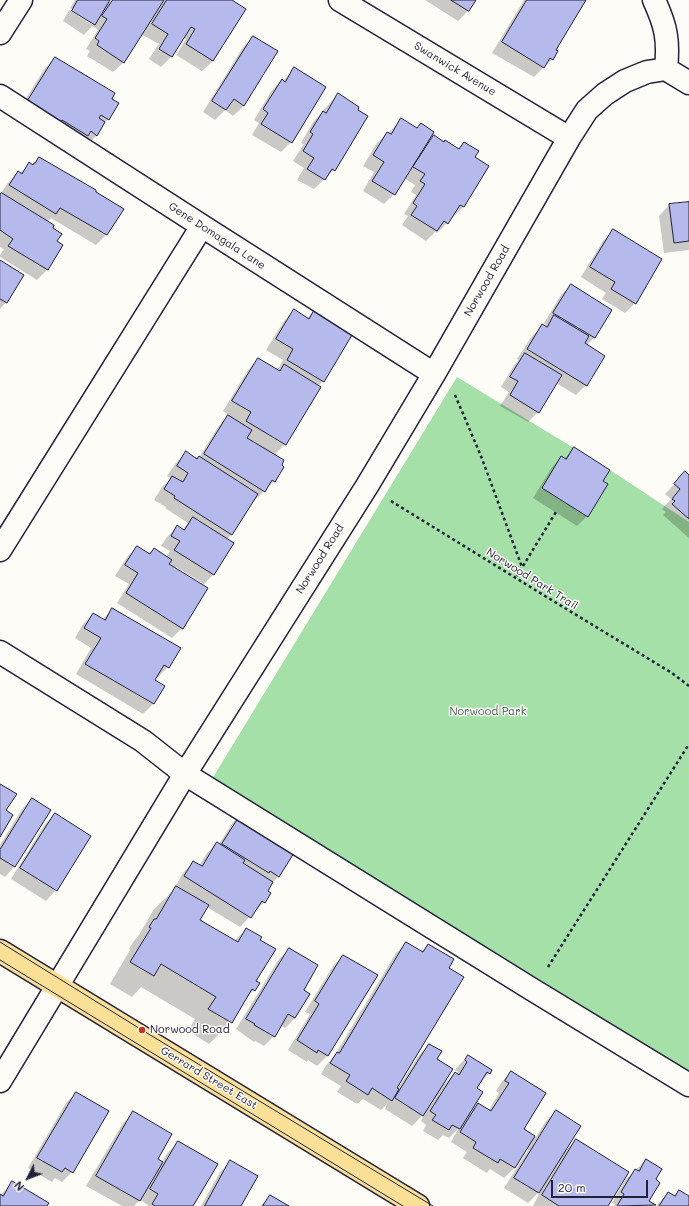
<!DOCTYPE html>
<html>
<head>
<meta charset="utf-8">
<style>
	body { margin:0 }
	#map { position:relative; width:689px; height:1206px; overflow:hidden; background:#fdfcf7; font-family:Mali,sans-serif }
	canvas { display:block }
	.north { position:absolute; left:8px; top:1158px; width:40px; height:40px; -webkit-text-stroke:3px #fdfcf7; paint-order:stroke; rotate:228deg; font-size:11px; font-weight:700; line-height:16px; text-align:center; color:#22223b }
	.north::after { content:''; display:block; margin:auto; width:14px; height:18px; background:#22223b; clip-path:polygon(50% 0,100% 100%,50% 72%,0 100%) }
	.scale { position:absolute; left:551px; top:1180px; width:97px; height:18px; box-sizing:border-box; border:2px solid #22223b; border-top:0; padding-left:5px; font-size:12px; line-height:14px; white-space:nowrap; color:#22223b; -webkit-text-stroke:3px #fdfcf7; paint-order:stroke }
</style>
</head>
<body>
<div id="map">
<canvas width="689" height="1206"></canvas>
<div class="north">N</div>
<div class="scale">20 m</div>
</div>
<script>
const ctx = document.querySelector('canvas').getContext('2d');
ctx.lineJoin = 'round';
function fillPath(path, color) {
  ctx.fillStyle = color;
  ctx.fill(path, 'evenodd');
}
function trace(path, color, width, dash) {
  ctx.strokeStyle = color;
  ctx.lineWidth = width;
  ctx.lineCap = dash ? 'butt' : 'round';
  ctx.setLineDash(dash || []);
  ctx.stroke(path);
}
function label(font, color, halo, rows, align = 'center') {
  ctx.font = font + ' Mali,sans-serif';
  ctx.lineWidth = 3;
  ctx.setLineDash([]);
  ctx.textBaseline = 'middle';
  ctx.strokeStyle = halo;
  ctx.fillStyle = color;
  for (const [text, x, y, turn = 0] of rows) {
    ctx.save();
    ctx.translate(x, y);
    ctx.rotate((+turn || 0) * Math.PI / 180);
    ctx.textAlign = isNaN(turn) ? turn : align;
    if (halo) ctx.strokeText(text, 0, 0);
    ctx.fillText(text, 0, 0);
    ctx.restore();
  }
}
fillPath(new Path2D(`
	M457,377L610,470L689,522V1071L212,779Z`), '#a4e0a7');
fillPath(new Path2D(`
	M75,0H109L108,4L112,0H230L245,9L213,61L202,71L176,55L186,39L183,38L171,57L161,67L149,59L159,44L141,34L124,62L113,72L87,56L90,51L86,49L98,30L92,26L84,35L63,21L69,10L93,25V23L70,8Z
	M425,0H475L469,10L458,21Z
	M524,0H584L554,50L552,59L534,77L492,53Z
	M253,37L244,106L233,116L225,110L215,120L203,112L243,47Z
	M55,58L110,99L108,119L103,125L97,135L87,145L17,113L45,68Z
	M295,68L291,142L281,152L252,135L259,123L254,120L272,90L282,80L283,81Z
	M338,94L334,170L314,189L297,180L304,168L293,161L304,144L301,143L313,122Z
	M401,119L425,146L434,137L443,142L445,141L458,149L464,143L473,157L488,167L463,207L453,217L452,216L447,223L437,233L435,232L426,241L402,225L408,216L404,214L416,195L411,192L415,185L404,178L394,194L384,204L363,191L374,172L363,166L377,143L387,133L388,134Z
	M39,158L122,209L106,235L96,245L51,218L47,222L51,228L56,242L62,245L47,270L37,280L0,257V255L4,249L0,247V195L8,183L18,173L19,174L29,164L32,165Z
	M689,200V250L664,253L659,216L669,205L686,203Z
	M613,231L635,303L625,313L602,299L606,293L581,277L603,241Z
	M0,262L6,302L0,309Z
	M571,285L610,310L594,338L587,345L586,385L576,395L556,383L538,412L528,422L500,406L509,392L501,387L515,364L519,360L517,359L532,336L542,326L544,327L546,325L544,323L561,295Z
	M294,311L307,318L314,311L350,335L323,381L318,386L285,444L274,455V481L254,501L253,500L232,534L227,539L214,574L204,584L176,567L175,569L182,628L172,638L117,603L129,584L115,576L127,557L137,547L149,554L154,549L166,557L170,551L161,546L167,537L177,527L182,530L188,523L165,508L166,507L154,500L162,487L171,478L167,476L176,463L186,453L197,459L199,458L218,427L229,415L223,411L248,370L258,359L277,371L283,360L266,350L284,321Z
	M574,448L602,481L587,516L577,526L533,498L552,467L562,457L564,459Z
	M685,473L689,476V538L663,515L666,512L662,509L671,499L665,494Z
	M112,609L168,667L158,677L156,676L153,680L164,686L153,704L143,714L76,674L91,648L75,638L83,624L93,614L102,620Z
	M32,799L15,866L5,877L0,874V845L22,809Z
	M243,812L278,877L270,885L264,902L240,927L207,907L199,920L234,941L247,929L259,940L255,981L258,983L254,990L244,1000L231,1022L209,1044L188,1031L195,1019L141,987L132,997L110,984L130,950L129,949L133,942L139,935L154,909L176,888L175,887L183,873L193,863L199,866L207,853L217,843L219,844L233,822Z
	M55,814L90,836L56,890L46,901L11,879L45,824Z
	M407,943L421,952L428,946L397,1087L398,1088L419,1055L429,1045L436,1059L443,1085L455,1073L456,1074L458,1072L455,1070L458,1066L468,1056L489,1073L476,1088L469,1113L478,1104L489,1110L499,1093L496,1091L501,1083L511,1072L523,1129L536,1137L546,1121L556,1111L565,1151L576,1140L607,1206H533L541,1190L528,1203L504,1188L528,1150L526,1148L514,1168L504,1178L490,1169L487,1173L463,1158L467,1152L451,1142L458,1129L449,1138L443,1135L438,1140L423,1131L426,1125L421,1121L424,1114L412,1126L385,1109L387,1104L381,1110L363,1099L357,1104L337,1092L341,1086L321,1074L327,1064L333,1058L396,953Z
	M290,949L302,990L309,994L295,1018L285,1028L280,1025L274,1036L264,1046L255,1041L254,1042L236,1029L279,959Z
	M343,956L376,976L327,1056L317,1066L308,1060L307,1062L288,1050L310,1014L305,1012L333,966Z
	M76,1093L72,1172L62,1182L55,1178L52,1182L28,1168L66,1103Z
	M133,1113L157,1159L162,1162L168,1152L179,1142L192,1206H147L148,1205L140,1200L134,1206H122L86,1186L123,1123Z
	M646,1160L654,1180L648,1201L655,1206H614L615,1204L612,1203L625,1180Z
	M230,1162L240,1206H201L220,1172Z
	M12,1182L46,1206H0V1196Z
	M679,1191L689,1197V1206H656L668,1193L674,1196Z
	M270,1196L287,1206H260Z`), '#0003');
const building = new Path2D(`
	M78,0H110L95,25L72,11Z
	M113,0H164L124,63L97,45L99,41L95,38L107,19L102,16Z
	M167,0H232L246,9L213,61L186,44L195,29L191,27L172,57L159,49L168,34L152,24Z
	M451,0H476L469,11Z
	M527,0H586L556,50L558,51L553,60L550,58L544,68L502,42Z
	M253,36L278,51L244,106L234,99L226,110L212,101Z
	M55,57L115,93L112,99L119,103L109,120L101,115L99,118L105,122L97,136L91,131L88,136L62,120L60,123L27,102Z
	M294,67L326,87L292,143L261,124L268,113L263,109L282,79L285,82Z
	M338,93L359,107L358,110L368,116L335,171L332,169L325,180L307,169L314,158L303,151L313,134L310,132L323,111L326,113Z
	M401,118L417,128L421,123L434,132L395,195L372,181L384,162L373,155L387,132L391,134Z
	M434,135L444,142L445,140L459,149L464,142L479,151L475,157L489,166L464,207L460,205L448,224L444,221L437,231L411,215L417,206L413,203L425,184L420,181L425,174L413,167Z
	M39,157L96,190V192L124,209L107,235L60,208L56,214L9,185L18,171L22,174L29,162L33,165L34,163H35Z
	M2,193L54,225L53,228L62,234L57,241L63,245L48,270L8,246L13,239L0,230V194Z
	M689,202V241L674,243L669,204Z
	M613,229L662,259L636,304L611,289L615,282L590,267Z
	M0,260L24,275L7,303L0,299Z
	M571,284L612,310L595,338L553,313Z
	M294,309L309,319L314,310L352,335L324,382L287,360L293,349L276,339Z
	M554,315L589,336L585,343L605,356L587,386L527,349L542,324L547,327Z
	M525,353L562,375L539,413L510,395L518,381L510,377Z
	M258,358L280,371L284,364L321,387L286,445L246,421L251,412L232,401Z
	M228,415L252,430L247,438L284,460L282,465L284,467L275,482L272,480L265,492L204,454Z
	M574,447L610,470L603,481L608,484L588,517L542,488L561,456L566,459Z
	M186,451L197,459L199,456L258,494L232,535L174,498L175,496L164,489L172,476L183,482L188,473L177,466Z
	M685,471L689,475V519L672,504L675,501L672,499L680,489L674,484Z
	M193,517L234,543L214,575L174,550L180,541L171,536L177,525L184,530Z
	M137,546L150,554L154,548L172,560L169,564L208,588L183,629L126,593L138,573L125,565Z
	M112,608L181,648L169,668L164,665L155,680L165,686L154,704L85,664L101,638L84,628L93,613L105,620Z
	M0,784L17,794L6,810L13,815L0,837Z
	M32,798L51,810L15,867L0,858V850Z
	M243,811L299,845L279,877L270,871L269,873L222,844Z
	M55,813L91,836L57,891L20,868Z
	M217,842L245,860L243,863L273,882L268,891L271,893L265,903L262,901L251,918L184,876L193,861L202,866Z
	M176,886L209,905L200,920L238,942L246,928L262,937L260,940L276,949L256,981L260,983L255,991L252,989L232,1023L208,1009L216,997L161,964L154,976L130,962L151,928L149,927L154,919H156Z
	M406,942L423,952L428,944L454,959L449,968L464,977L397,1088L399,1089L392,1101L372,1088L368,1095L346,1081L350,1075L330,1063L337,1052L339,1053Z
	M289,948L318,965L304,990L310,994L295,1018L288,1014L275,1037L254,1025L255,1024L246,1019Z
	M343,955L378,975L328,1056L318,1050L317,1053L297,1040L319,1004L315,1001Z
	M429,1044L442,1051L437,1059L453,1069L423,1116L395,1098Z
	M468,1055L492,1070L490,1074L487,1072L477,1088L483,1092L460,1129L452,1125L449,1130L432,1120L436,1115L430,1111L455,1072L459,1075L467,1062L465,1060Z
	M511,1071L546,1093L524,1129L535,1136L515,1168L500,1159L498,1163L473,1148L476,1142L460,1132L478,1103L491,1111L509,1083L505,1081Z
	M76,1092L109,1111L73,1173L65,1168L62,1172L37,1158Z
	M556,1110L581,1126L539,1193L514,1178Z
	M133,1111L172,1134L158,1159L163,1162L140,1201L96,1176Z
	M576,1139L629,1172L608,1206H559L542,1195Z
	M178,1141L218,1164L193,1206H155L152,1204L158,1194L150,1189Z
	M646,1159L662,1169L656,1179L660,1183L649,1201L656,1205L617,1206L624,1194L621,1192L635,1169L639,1171Z
	M230,1160L258,1176L241,1206H205Z
	M12,1181L49,1203L47,1206H0V1194L3,1196Z
	M679,1190L689,1196V1206H659L668,1192L675,1196Z
	M270,1195L289,1206H263Z`);
fillPath(building, '#b5b9eb');
trace(building, '#22223b', 1);
const minor = new Path2D(`
	M340,0L569,138
	M654,0C666,26 669,40 666,69
	M0,33L21,0
	M666,69L689,83
	M0,96L202,226L434,374
	M0,550L202,226
	M0,652L143,741L185,774L533,990L689,1085
	M0,1081L185,774L367,486L434,374L569,138L587,110L605,94L625,81L647,72L666,69`);
const major = new Path2D(`
	M0,951L418,1206`);
trace(minor, '#22223b', 25);
trace(major, '#22223b', 25);
trace(new Path2D(`
	M455,395L481,456L522,567L516,578
	M391,501L545,596L672,673L689,686
	M523,566L556,512
	M548,967L689,744`), '#22223b', 2.5, [3, 3]);
trace(minor, '#fdfcf7', 22);
trace(major, '#fadf96', 22);
trace(new Path2D(`
	M0,942L142,1030L433,1206
	M0,960L403,1206`), '#22223b', 1);
for (const [x, y, r, color] of [
	[142,1030,4,"#c8321e"]
]) {
  const dot = new Path2D();
  dot.arc(x, y, r, 0, 2 * Math.PI);
  ctx.fillStyle = color;
  ctx.fill(dot);
  trace(dot, '#fdfcf7', 1.5);
}
label('11px', '#22223b', '#fdfcf7', [
	["Swanwick Avenue",455,69,31],
	["Gene Domagala Lane",217,236,33],
	["Norwood Road",487,281,-60],
	["Norwood Road",320,559,-58],
	["Norwood Park Trail",532,579,32],
	["Gerrard Street East",209,1078,31]
]);
label('11px', '#495b5b', '#fdfcf7', [
	["Norwood Park",488,712]
]);
label('11px', '#22223b', '#fdfcf7', [
	["Norwood Road",150,1030]
], 'left');
</script>
</body>
</html>
